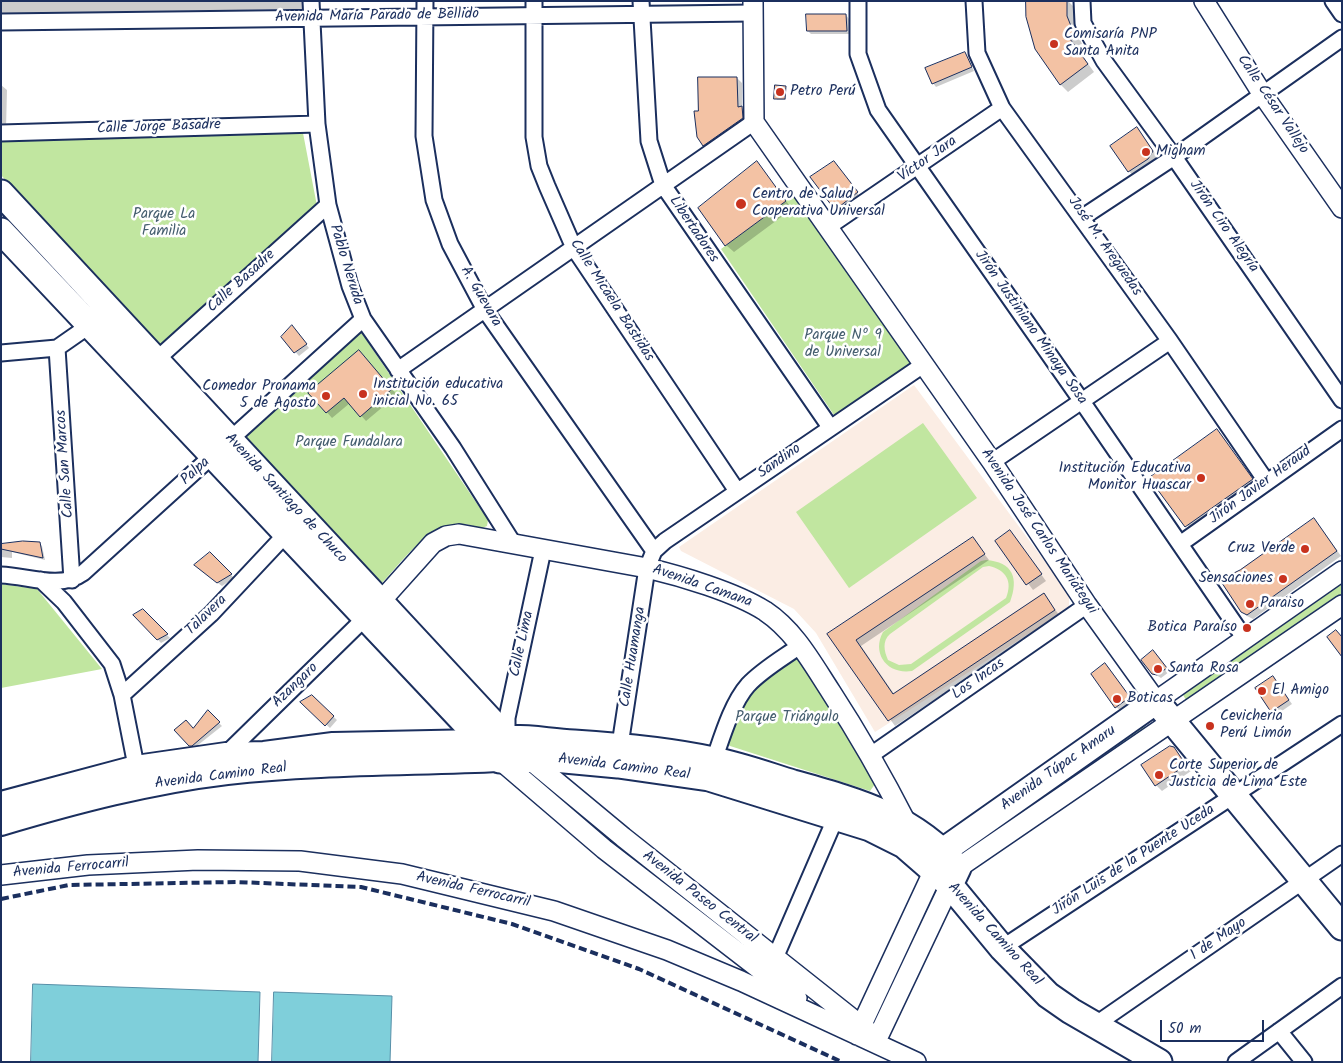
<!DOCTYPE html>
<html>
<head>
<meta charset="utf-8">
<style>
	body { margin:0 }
	#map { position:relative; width:1343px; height:1063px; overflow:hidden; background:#fff; font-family:Kalam,sans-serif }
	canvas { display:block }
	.frame { position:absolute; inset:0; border:2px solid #1b2f5e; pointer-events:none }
	.scale { position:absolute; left:1160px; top:1020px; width:104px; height:22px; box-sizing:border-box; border:2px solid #1b2f5e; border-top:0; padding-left:6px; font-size:15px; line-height:18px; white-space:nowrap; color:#1b2f5e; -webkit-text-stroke:4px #fff; paint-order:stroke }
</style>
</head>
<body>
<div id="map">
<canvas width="1343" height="1063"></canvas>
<div class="frame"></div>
<div class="scale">50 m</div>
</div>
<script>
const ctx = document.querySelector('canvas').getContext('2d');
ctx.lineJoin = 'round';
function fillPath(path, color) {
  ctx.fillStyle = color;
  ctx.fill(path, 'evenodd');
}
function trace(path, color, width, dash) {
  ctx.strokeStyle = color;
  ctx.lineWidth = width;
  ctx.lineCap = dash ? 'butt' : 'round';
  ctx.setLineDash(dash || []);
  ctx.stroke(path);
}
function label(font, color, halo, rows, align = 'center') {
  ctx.font = font + ' Kalam,sans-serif';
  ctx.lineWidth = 5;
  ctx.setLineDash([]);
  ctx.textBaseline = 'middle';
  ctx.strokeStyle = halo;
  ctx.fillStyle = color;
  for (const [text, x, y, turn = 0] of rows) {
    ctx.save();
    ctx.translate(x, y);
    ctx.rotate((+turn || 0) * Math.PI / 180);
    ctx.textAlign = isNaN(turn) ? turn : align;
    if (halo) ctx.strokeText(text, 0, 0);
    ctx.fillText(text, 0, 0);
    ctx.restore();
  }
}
fillPath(new Path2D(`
	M914,385L1069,594V608L875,732L816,633L794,609L681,551L679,547Z`), '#fbede4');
fillPath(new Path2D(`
	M303,133L317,206L156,348L1,175V138Z
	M794,195L914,362L834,415L721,249Z
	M361,332L488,520L487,526L482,528C475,527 469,524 463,524C428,523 402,562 380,585L244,438Z
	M923,423L977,498L849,588L796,512Z
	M986,560C1013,562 1019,578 1010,602L912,671C888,675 871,654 883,632L981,561ZM989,566C1006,570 1013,581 1006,598L911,664L899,665L888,660C884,651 882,641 890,634L983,567Z
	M1342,582V596L1187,702L1182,693Z
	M1,584L37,589L102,669L1,688Z
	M796,652L878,780L870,791L727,745C745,699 756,681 796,652Z
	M1141,719L1147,731L959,858L952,848Z`), '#c1e6a0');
const water = new Path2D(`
	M33,984L260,992L258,1062H31Z
	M274,992L392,996L390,1062H272Z`);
fillPath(water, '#7fcfda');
trace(water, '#578fa8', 1);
fillPath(new Path2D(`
	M1,1H304V9L1,14Z
	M1027,1H1068L1074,7V25L1082,44L1076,47L1094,72L1068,92L1060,84Z
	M846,15L849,19L850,34H811L808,31Z
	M965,53L974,71L936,87L933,83Z
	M737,78L742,83V109L746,113L747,124L709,150L704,145Z
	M1,85L7,90L6,129L1,131Z
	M785,87L786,100H777L776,98Z
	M1137,129L1158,157L1154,164L1134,177L1129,171Z
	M757,162L792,209L734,252L726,245Z
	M838,167L861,198L841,213L836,209Z
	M295,330L309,348L299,356L282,337Z
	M364,356L397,395L366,421L350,403L332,418L310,393Z
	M1217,431L1259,487L1194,534L1151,478Z
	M1318,524L1341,556L1253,619L1247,616L1242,611Z
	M1010,532L1046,581L1033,590L997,541Z
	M973,539L989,560L861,646L894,694L1044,595L1060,616L895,726L829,634Z
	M39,543L42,546L45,560L12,552V558L1,557V545Z
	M210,554L234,578L222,586L199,569Z
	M143,611L170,638L161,643L135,615Z
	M1157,655L1169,672L1161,678L1153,673Z
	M1109,668L1133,701L1120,710L1116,707Z
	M1276,682L1292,704L1276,715L1257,689Z
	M312,697L337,720L330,728L302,703Z
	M208,712L222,726L193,749L190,745L193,729Z
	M1173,748L1191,771L1162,791L1156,785Z`), '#0003');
const building = new Path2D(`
	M1026,1H1067V16L1075,36L1070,39L1088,64L1060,85L1035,49L1026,17Z
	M806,14H846L847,31H807Z
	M965,52L972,67L932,84L925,68Z
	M698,77H737L738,107L742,106L743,118L703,146L697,137L694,111H698Z
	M775,85L786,86L785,99H774Z
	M1137,127L1153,151L1148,159L1128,172L1110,146Z
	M757,161L786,201L725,246L698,208Z
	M834,161L858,192L835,210L810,177Z
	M292,325L307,344L294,353L281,337Z
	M359,350L392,389L360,417L344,398L326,413L308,393Z
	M1217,429L1253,479L1185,527L1149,478Z
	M1314,518L1337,551L1247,615L1241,612L1220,580L1240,570Z
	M1010,530L1042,574L1026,585L995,541Z
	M973,537L985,554L856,640L893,694L1044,593L1055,610L888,721L827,634Z
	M23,541L40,542L43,558L1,549V544Z
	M210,552L232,574L217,583L194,565Z
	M143,609L168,634L157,640L133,615Z
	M1336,630L1342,637V657L1327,637Z
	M1153,650L1167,668L1157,675L1152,674L1141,660Z
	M1105,663L1130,697L1115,708L1091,674Z
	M1273,676L1289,700L1271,712L1255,688Z
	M312,695L334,716L325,726L300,702Z
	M208,710L220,722L192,746H189L174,730L186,720L193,728Z
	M1170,746L1174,747L1186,765L1155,786L1141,765Z`);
fillPath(building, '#f3c2a4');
trace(building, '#1b2f5e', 1);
const minor = new Path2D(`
	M311,1L317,124L328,205L350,286L363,319L453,448L513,543
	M425,1L424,136L434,200L450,244L485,310L654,551
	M534,1V137L539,166L547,186L574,248L737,491
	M641,1L649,141L663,185L830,427
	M858,1V54L878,110L1081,400L1245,639
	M974,1L977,53L1002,108L1170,341L1266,481
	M1082,1L1083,23L1104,61L1174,157L1342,400
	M1333,1L1342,14
	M1,22L753,13
	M1,133L317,124
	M1083,217L1174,157L1342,38
	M828,227L1002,108
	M57,348L72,580
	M1,353L57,348L90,325
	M156,360L328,205
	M398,370L754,122
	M992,462L1170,341
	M1180,544L1342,429
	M1,575C29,576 59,590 83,573L363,319
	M41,580L64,602L112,664L122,695L138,776
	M122,695L211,614L287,533
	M507,738V718L543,550
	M620,745L647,568L654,551L665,541L923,365
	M226,754L366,617
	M871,755L1087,605
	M714,760C722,737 732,703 748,685C763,669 783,658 801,645
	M1002,948L1342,724
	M775,958L836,817
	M1095,1025L1342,854
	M1279,1031L1304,1062
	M1236,1062L1342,986`);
const tertiary = new Path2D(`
	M753,1L754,122L992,462L1087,605L1156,701L1342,571
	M1204,1L1263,95L1342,208
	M372,611L433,543L446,536L459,534L647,568C681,576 735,592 765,611C795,631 812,663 831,692C859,735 884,779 907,824L906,829
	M529,759L623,837L869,1032
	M500,760L604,849L797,998
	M958,868L1342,605
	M1,875L88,865L198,860L300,861L402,874L554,911L667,950L741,981L916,1062
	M857,1035L934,870
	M877,1039L950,885`);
const secondary = new Path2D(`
	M1,803L136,767L226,754L264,753L333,744L480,741
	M1,824C75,802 151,782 227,773C317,763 409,764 500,760`);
const primary = new Path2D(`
	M1,193L507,738L529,759
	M1,231L500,760L554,759L618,765L709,778L870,828L904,845L950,885L1002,948L1048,995L1071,1011L1159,1062
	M499,739C524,736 549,742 574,743C621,746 667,750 713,760C740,765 767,775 793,783C857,801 914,816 958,868L950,885
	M934,870L943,851L1156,701L1342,927`);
trace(minor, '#1b2f5e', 19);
trace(tertiary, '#1b2f5e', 22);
trace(secondary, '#1b2f5e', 26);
trace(primary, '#1b2f5e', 29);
trace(minor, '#fff', 15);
trace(tertiary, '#fff', 19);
trace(secondary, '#fff', 22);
trace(primary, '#fff', 25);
trace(new Path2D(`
	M1,899L69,885L236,882L361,887L512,924L639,969L842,1062`), '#1b2f5e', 4, [8, 4]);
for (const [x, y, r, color] of [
	[1054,44,5,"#c8321e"],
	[780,92,5,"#c8321e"],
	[1146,152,5,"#c8321e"],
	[741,204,6,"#c8321e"],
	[363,394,5,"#c8321e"],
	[326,396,5,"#c8321e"],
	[1201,478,5,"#c8321e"],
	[1305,549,5,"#c8321e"],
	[1283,579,5,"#c8321e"],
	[1250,604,5,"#c8321e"],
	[1247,628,5,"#c8321e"],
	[1158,669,5,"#c8321e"],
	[1262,691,5,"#c8321e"],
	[1117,699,5,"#c8321e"],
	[1210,726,5,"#c8321e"],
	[1159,775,5,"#c8321e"]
]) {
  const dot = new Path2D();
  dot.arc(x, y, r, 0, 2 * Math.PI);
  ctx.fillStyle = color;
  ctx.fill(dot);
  trace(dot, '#fff', 2);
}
label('15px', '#1b2f5e', '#fff', [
	["Avenida María Parado de Bellido",377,17,-1],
	["Calle César Vallejo",1272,105,56],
	["Calle Jorge Basadre",159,128,-2],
	["Víctor Jara",928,160,-35],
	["Jirón Ciro Alegría",1223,227,55],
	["Libertadores",693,230,56],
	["José M. Areguedas",1104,247,55],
	["Pablo Neruda",345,265,73],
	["Calle Basadre",242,282,-42],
	["A. Guevara",480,297,60],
	["Calle Micaela Bastidas",611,301,57],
	["Jirón Justiniano Minaya Sosa",1030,328,55],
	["Sandino",780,462,-35],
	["Calle San Marcos",66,464,-94],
	["Palpa",196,472,-42],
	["Jirón Javier Heraud",1261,486,-36],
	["Avenida Santiago de Chuco",285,499,47],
	["Avenida José Carlos Mariátegui",1038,532,56],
	["Avenida Camana",702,587,19],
	["Talavera",207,616,-44],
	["Calle Lima",523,644,-78],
	["Calle Huamanga",634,657,-81],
	["Los Incas",979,680,-35],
	["Azangaro",296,686,-44],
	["Avenida Camino Real",624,768,7],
	["Avenida Túpac Amaru",1059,769,-35],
	["Avenida Camino Real",221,777,-7],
	["Jirón Luis de la Puente Uceda",1134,861,-33],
	["Avenida Ferrocarril",71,869,-5],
	["Avenida Ferrocarril",473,891,13],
	["Avenida Paseo Central",699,898,38],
	["Avenida Camino Real",994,935,48],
	["1 de Mayo",1219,940,-34]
]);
label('15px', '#1b2f5e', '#fff', [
	["Comisaría PNP",1064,35],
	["Santa Anita",1064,52],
	["Petro Perú",790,92],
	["Migham",1156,152],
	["Centro de Salud",752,195],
	["Cooperativa Universal",752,212],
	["Institución educativa",373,385],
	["inicial No. 65",373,402],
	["Comedor Pronama",316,387,"right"],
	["5 de Agosto",316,404,"right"],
	["Institución Educativa",1191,469,"right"],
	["Monitor Huascar",1191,486,"right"],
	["Cruz Verde",1295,549,"right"],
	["Sensaciones",1273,579,"right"],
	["Paraiso",1260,604],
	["Botica Paraíso",1237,628,"right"],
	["Santa Rosa",1168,669],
	["El Amigo",1272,691],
	["Boticas",1127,699],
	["Cevicheria",1220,717],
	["Perú Limón",1220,734],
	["Corte Superior de",1169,766],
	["Justicia de Lima Este",1169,783]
], 'left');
label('15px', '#445d6e', '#fff', [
	["Parque La",164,215],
	["Familia",164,232],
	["Parque Nº 9",843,336],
	["de Universal",843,353],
	["Parque Fundalara",349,443],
	["Parque Triángulo",787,718]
]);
</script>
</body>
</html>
